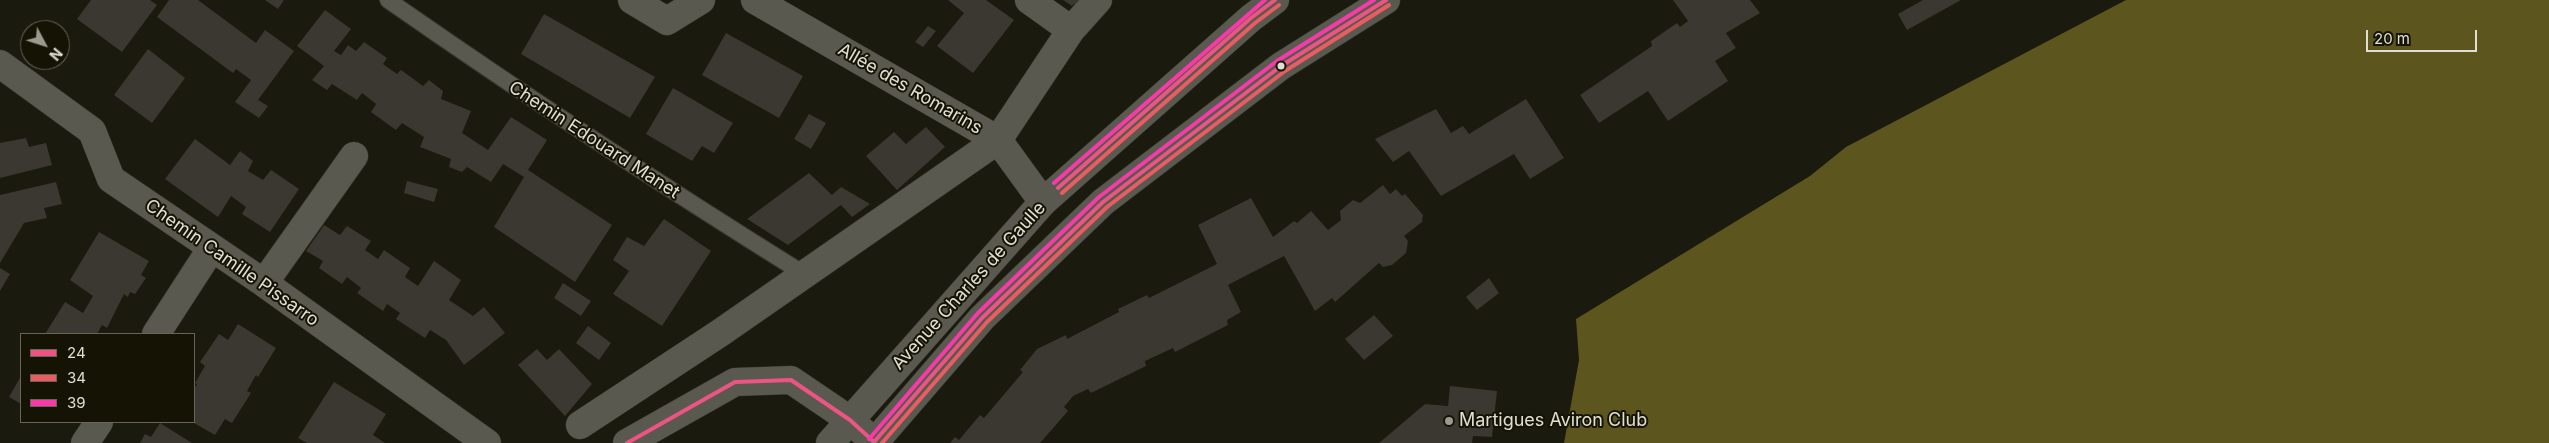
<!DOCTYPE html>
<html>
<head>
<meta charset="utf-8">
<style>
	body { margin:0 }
	#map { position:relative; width:2549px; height:443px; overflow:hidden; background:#1a1a0f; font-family:Inter,sans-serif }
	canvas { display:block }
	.legend { position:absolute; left:20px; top:333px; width:175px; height:90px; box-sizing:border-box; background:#151303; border:1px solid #666557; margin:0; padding:6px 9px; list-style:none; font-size:15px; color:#e0dfd4 }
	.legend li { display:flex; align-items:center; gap:10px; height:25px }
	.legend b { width:25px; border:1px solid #666557 }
	.north { position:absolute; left:20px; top:20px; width:50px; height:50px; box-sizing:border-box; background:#151303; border:1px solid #666557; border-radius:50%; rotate:130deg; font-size:14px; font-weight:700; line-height:20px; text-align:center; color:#e0dfd4 }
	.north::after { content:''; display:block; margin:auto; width:18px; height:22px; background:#9b9a8f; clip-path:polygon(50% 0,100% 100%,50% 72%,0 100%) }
	.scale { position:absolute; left:2366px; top:30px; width:111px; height:22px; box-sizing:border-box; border:2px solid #e0dfd4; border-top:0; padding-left:6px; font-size:15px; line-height:18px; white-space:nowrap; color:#e0dfd4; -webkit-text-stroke:4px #151303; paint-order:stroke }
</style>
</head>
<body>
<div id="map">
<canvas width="2549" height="443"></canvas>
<ul class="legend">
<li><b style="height:6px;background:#eb5483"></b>24</li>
<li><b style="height:6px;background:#e85c62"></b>34</li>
<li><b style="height:6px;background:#f63aa7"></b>39</li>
</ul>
<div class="north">N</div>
<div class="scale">20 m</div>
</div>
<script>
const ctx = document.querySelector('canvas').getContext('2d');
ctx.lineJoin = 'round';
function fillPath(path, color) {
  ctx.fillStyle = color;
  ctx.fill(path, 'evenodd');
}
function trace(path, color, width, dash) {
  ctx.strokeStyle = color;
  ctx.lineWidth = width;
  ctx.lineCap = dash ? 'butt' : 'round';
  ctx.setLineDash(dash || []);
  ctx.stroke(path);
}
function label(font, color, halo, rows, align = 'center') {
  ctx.font = font + ' Inter,sans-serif';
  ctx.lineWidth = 4;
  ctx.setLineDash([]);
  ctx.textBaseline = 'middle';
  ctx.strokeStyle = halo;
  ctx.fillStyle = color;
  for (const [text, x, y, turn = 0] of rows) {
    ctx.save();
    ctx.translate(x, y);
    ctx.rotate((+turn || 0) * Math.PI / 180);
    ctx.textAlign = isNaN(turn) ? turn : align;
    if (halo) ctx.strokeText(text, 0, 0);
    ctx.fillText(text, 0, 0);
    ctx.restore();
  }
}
fillPath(new Path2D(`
	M2126,0H2549V443H1564L1579,360L1576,319L1810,176L1846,147Z`), '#5c551d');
fillPath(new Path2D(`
	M91,0H150L157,5L122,52L77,19Z
	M169,0H198L256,43L265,30L294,51L258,100L268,106L259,118L235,102L251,80L236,69L233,73L157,17Z
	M265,0H284L278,9Z
	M948,0H986L1014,20L973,73L937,46L964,13Z
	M1063,0H1083L1077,6L1074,4L1072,6Z
	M1673,0H1750L1760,13L1726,33L1736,48L1715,61L1728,81L1668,121L1648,91L1599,123L1580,95L1652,46L1651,41L1677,23L1680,27L1688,21Z
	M1923,0H1961L1907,30L1898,14Z
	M325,10L351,29L334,51L341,55L348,45L356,51L364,42L387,58L383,64L397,74L401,70L423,86L429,80L443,91L441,99L471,111L462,133L488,150L511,117L547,140L528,170L612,225L575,282L494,227L524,177L503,164L491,182L467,167L462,172L449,167L451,159L420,147L424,137L402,123L396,130L371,112L376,104L362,93L357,100L332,84L327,90L312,80L324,66L297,46Z
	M544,14L655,77L630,118L521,54Z
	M928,26L936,31L923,47L915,42Z
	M726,33L803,76L779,118L702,75Z
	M148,49L185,78L152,123L114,95Z
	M673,88L733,123L714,153L702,146L692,161L646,134Z
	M1526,99L1564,158L1530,179L1514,154L1441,196L1409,151L1393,162L1375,139L1436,109L1451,133L1463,126L1469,134Z
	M809,114L826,123L811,149L794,139Z
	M926,127L945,147L897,190L866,156L894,132L906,144Z
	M26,138L29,147L46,143L52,165L0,178V143Z
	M195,139L230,165L240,151L253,161L248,171L263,180L271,170L299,189L270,232L242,214L246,207L231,196L218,217L165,179Z
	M809,173L832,195L841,187L870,204L852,217L841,205L788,245L747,219Z
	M407,181L438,189L434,202L404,193Z
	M56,182L62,204L44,208L47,218L24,223L0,263V195Z
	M1383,185L1390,194L1396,189L1402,196L1405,194L1423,215L1422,222L1404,236L1408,241L1406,253L1392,265L1383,267L1379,263L1335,302L1332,298L1315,311L1284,256L1228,285L1241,312L1227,320L1228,325L1175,352L1173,348L1145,361L1146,366L1091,393L1088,389L1073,396L1064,407L1068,411L1040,443H950L955,437L959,440L980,415L984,418L1023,372L1020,370L1037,349L1066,335L1067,339L1119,312L1118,309L1147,295L1149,298L1217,264L1198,225L1251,198L1273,237L1294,221L1297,223L1311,211L1328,230L1341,220L1340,211L1353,200L1360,203Z
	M664,219L711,251L662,326L613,294L629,271L613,260L627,237L644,246Z
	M324,225L340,235L347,226L371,241L365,250L378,259L384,250L410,268L405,277L418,286L434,261L461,280L449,300L473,316L484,307L505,333L464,365L446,340L430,330L425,338L396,319L400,313L387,304L383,311L357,293L361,288L347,277L342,284L319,268L323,261L306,251Z
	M99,232L149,261L141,275L146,278L135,294L130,292L128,297L124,294L107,328L102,325L97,334H45L65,302L83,313L93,296L70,280Z
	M0,268L10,274L0,291Z
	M1489,278L1499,293L1477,310L1466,297Z
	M563,283L591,301L581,316L554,298Z
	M1374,315L1393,336L1364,360L1345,339Z
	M238,324L276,348L258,377L256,375L247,391L251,393L232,423L225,419L215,435L194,423V389L197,384L195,383L205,366L200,362L219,334L228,340Z
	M588,326L611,343L599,360L576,343Z
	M537,349L547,360L559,349L592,384L565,416L518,365Z
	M21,376V404L9,397Z
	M334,382L386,414L373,435L385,443H307L298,438Z
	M1450,386L1497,391L1492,437L1473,436L1472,443H1379L1425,404L1448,406Z
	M160,423L192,443H140L145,434L151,437Z`), '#3a3830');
const service = new Path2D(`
	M388,0C524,95 663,186 804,274`);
const minor = new Path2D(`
	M632,0L667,21L701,0
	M755,0L998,140L1043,202
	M1029,0L1071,30
	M0,64L92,131L111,179L264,283L487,443
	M264,283L354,156
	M156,334L211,249
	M580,425L720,333L998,140L1071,30L1098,0
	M85,443L99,422`);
const tertiary = new Path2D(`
	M627,443L735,382L791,380L850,420L874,442`);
const secondary = new Path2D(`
	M830,443L1043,202L1251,18L1275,0
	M874,443L982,318L1103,202L1281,66L1386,0`);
trace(service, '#35342d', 18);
trace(minor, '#35342d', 29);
trace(tertiary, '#35342d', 29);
trace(secondary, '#35342d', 29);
trace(service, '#5a5950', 16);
trace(minor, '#5a5950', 28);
trace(tertiary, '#5a5950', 28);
trace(secondary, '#5a5950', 28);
trace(new Path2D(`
	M1058,188L1251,18L1275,0
	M874,442L982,318L1103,202L1281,66L1386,0
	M627,443L735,382L791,380L850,420L874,442`), '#eb5483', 4);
trace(new Path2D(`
	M1062,193L1255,23L1279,5
	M882,443L987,322L1107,207L1285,71L1389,5`), '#e85c62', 4);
trace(new Path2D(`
	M1054,183L1265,0
	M869,439L978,313L1099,197L1277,61L1374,0`), '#f63aa7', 4);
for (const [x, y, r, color] of [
	[1281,66,4.5,"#e0dfd4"],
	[1449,421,5,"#9b9a8f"]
]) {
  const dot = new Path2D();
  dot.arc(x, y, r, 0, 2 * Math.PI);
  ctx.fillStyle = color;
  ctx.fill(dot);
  trace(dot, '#151303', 2);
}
label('18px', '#e0dfd4', '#151303', [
	["Allée des Romarins",910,89,30],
	["Chemin Edouard Manet",594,140,33],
	["Chemin Camille Pissarro",232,263,35],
	["Avenue Charles de Gaulle",969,286,-48]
]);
label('18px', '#e0dfd4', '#151303', [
	["Martigues Aviron Club",1459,421]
], 'left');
</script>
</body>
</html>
